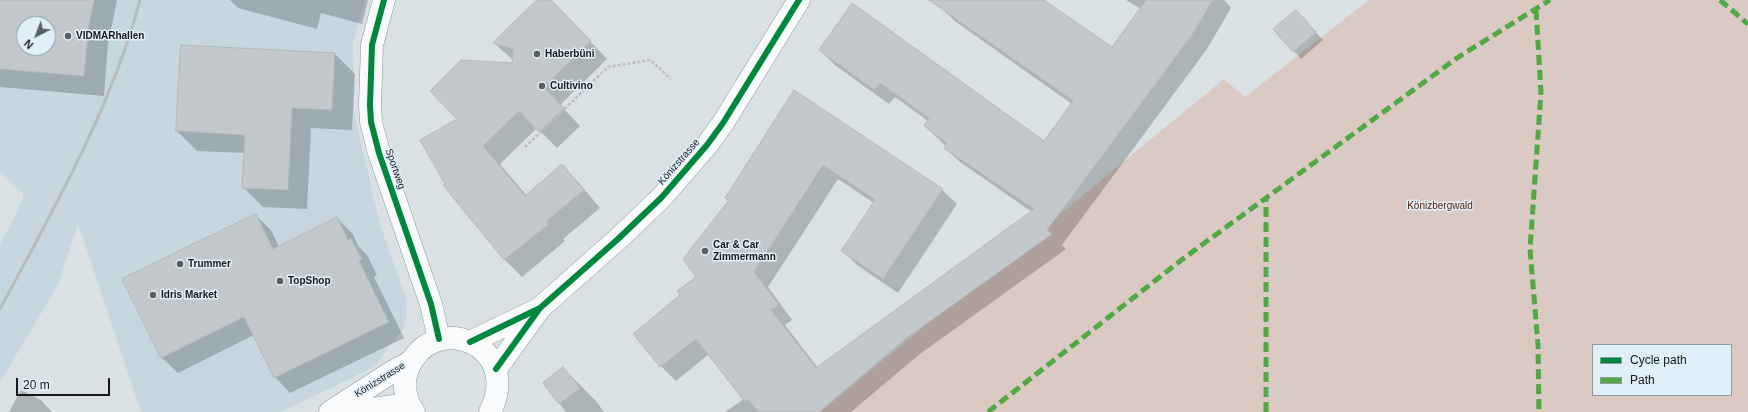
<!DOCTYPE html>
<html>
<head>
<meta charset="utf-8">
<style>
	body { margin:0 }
	#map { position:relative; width:1748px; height:412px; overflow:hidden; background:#d9e1e5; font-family:Helvetica,sans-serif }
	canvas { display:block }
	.legend { position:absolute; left:1592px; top:344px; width:140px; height:52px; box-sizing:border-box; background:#e1eff8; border:1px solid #8f99a0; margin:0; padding:5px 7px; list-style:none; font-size:12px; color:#14191c }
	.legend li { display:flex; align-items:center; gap:8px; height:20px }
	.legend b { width:20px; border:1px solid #8f99a0 }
	.north { position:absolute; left:16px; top:16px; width:40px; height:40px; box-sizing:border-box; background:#e1eff8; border:1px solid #8f99a0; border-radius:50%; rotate:222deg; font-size:11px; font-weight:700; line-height:16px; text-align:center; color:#14191c }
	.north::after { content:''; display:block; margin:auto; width:14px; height:18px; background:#595f62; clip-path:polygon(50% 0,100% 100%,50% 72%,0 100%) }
	.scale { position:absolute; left:16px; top:378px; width:94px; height:18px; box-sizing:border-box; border:2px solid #14191c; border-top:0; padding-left:5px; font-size:12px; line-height:14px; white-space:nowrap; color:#14191c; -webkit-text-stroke:3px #e1eff8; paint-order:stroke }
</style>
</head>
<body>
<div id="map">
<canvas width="1748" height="412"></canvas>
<ul class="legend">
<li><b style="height:5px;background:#00873e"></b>Cycle path</li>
<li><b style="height:5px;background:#51a943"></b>Path</li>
</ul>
<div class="north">N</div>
<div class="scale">20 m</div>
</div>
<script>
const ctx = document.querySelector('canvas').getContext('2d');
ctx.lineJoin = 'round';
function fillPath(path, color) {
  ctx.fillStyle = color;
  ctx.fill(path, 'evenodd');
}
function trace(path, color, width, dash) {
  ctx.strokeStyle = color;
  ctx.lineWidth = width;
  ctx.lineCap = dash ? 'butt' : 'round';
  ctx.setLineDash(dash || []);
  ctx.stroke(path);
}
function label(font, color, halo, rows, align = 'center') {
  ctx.font = font + ' Helvetica,sans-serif';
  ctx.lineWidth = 3;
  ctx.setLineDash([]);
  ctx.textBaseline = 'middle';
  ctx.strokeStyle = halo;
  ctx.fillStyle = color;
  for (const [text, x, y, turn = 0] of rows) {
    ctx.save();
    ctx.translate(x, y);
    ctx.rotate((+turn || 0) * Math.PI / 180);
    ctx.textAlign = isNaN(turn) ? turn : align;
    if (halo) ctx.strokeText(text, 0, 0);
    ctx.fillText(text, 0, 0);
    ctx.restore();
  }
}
fillPath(new Path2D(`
	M0,0H365L353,43L354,112L380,225L406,299L407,314L403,329L374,367L281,412H141L78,223L58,285L0,382V244L17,213L24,194L0,172ZM24,24H48V48H24Z`), '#c7d6df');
fillPath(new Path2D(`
	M1369,0H1748V412H820L1224,79L1245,97ZM1593,345H1731V395H1593Z`), '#dbc9c4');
fillPath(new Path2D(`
	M0,0H117L108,44L104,96L0,87ZM24,24H48V48H24Z
	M230,0H368L362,24L321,13L317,29L238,8Z
	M539,0H550L607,59L560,105L580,126L557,148L537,128L500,164L527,196L562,166L579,183L600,208L563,239L565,241L522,277L505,260L445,185L446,184L459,120L513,64L514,61L494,43Z
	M937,0H1042L1112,49L1141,9L1126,0H1224L1231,8L1207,49L1062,245L1066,249L920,354L851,412H725L744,399L709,354L676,381L661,366L682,295L698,277L730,201L726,198L794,91L942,190L957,204L898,293L857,265L843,251L874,203L838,179L768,287L792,320L785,325L818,368L1032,212L960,162L945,148L946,146L925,126L928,121L895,97L889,104L835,65L820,50L1044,143L1072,104L956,22L941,8Z
	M1303,18L1323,40L1301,59L1275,29Z
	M335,54L355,74L352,130L311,128L307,209L263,207L243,187L245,153L197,151L177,131Z
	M255,215L271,230L279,247L337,218L353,234L358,246L367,255L377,275L374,277L404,338L290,393L275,377L254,335L178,373L162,358L123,280Z
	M563,368L596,401L604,412H566L544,383Z
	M21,390L41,400L52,412H9Z`), '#0003');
const building = new Path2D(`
	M0,0H94L89,24L84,76L0,69ZM24,24H48V48H24Z
	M537,0H551L591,41L544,87L564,108L539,132L519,111L483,146L525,196L562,164L584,190L547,221L549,224L504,260L443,185L445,184L420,140L457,119L430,91L461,60L512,63L514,49L493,43Z
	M929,0H1044L1112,47L1146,0H1213L1192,35L1047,230L1052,234L905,339L819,412H758L748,399L745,402L696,339L660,367L633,334L680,295L677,291L696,277L683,259L729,200L725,198L794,90L943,189L883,279L841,251L875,200L823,165L754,272L779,305L771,310L816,368L1034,209L944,148L947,143L924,126L929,118L880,83L874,90L819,50L852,3L1044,141L1073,101Z
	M1296,10L1316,32L1293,52L1273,29Z
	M181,45L335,53L332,110L292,108L288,190L242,188L245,135L176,131Z
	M256,214L273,249L337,217L348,240L351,238L362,259L359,261L389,322L274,378L244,317L161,358L122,279Z
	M563,367L580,388L559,404L543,383Z`);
fillPath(building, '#c2c8cc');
trace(building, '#b2b9bc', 1);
const street = new Path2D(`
	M384,0L372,45L370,105L371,122L379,153L431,304L439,339`);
const secondary = new Path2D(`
	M470,342L539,309
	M496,369L540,308L618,239L661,198L707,145L723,123L799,0
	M330,412L392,372L410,362
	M349,412L394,406L410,407
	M414,412C405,399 402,383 408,369C432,309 524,344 490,412`);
trace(street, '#92979b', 23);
trace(secondary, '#92979b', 23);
trace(new Path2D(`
	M525,147L608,67L650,60L671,79`), '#bbbfc2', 2.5, [3, 2]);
trace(street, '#f9fafb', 22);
trace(secondary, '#f9fafb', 22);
trace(new Path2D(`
	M0,309C53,210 111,109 140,0`), '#babcbc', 3);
trace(new Path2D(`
	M1720,0L1748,24
	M1536,10L1541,92L1530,249L1538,345L1539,412
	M988,412L1184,258L1457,58L1550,0
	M1266,412V198`), '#51a943', 5, [10, 5]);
trace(new Path2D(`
	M384,0L372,45L370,105L371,122L379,153L431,304L439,339
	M470,342L540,308
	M496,369L540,308L618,239L661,198L707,145L723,123L799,0`), '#00873e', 6);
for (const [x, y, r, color] of [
	[68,36,4,"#595f62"],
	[537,54,4,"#595f62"],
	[542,86,4,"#595f62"],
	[705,251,4,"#595f62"],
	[180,264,4,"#595f62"],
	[280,281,4,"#595f62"],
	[153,295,4,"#595f62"]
]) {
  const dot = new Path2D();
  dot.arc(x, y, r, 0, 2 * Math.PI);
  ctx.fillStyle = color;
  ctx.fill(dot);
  trace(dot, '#e1eff8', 1.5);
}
label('bold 10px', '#14191c', '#e1eff8', [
	["VIDMARhallen",76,36],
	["Haberbüni",545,54],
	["Cultivino",550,86],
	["Car & Car",713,245],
	["Zimmermann",713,257],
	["Trummer",188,264],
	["TopShop",288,281],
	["Idris Market",161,295]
], 'left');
label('10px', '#14191c', '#e1eff8', [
	["Könizstrasse",679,162,-49],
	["Sportweg",395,169,71],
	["Könizstrasse",380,380,-32]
]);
label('10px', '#5a1702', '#e1eff8', [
	["Könizbergwald",1440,206]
]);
</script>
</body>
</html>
